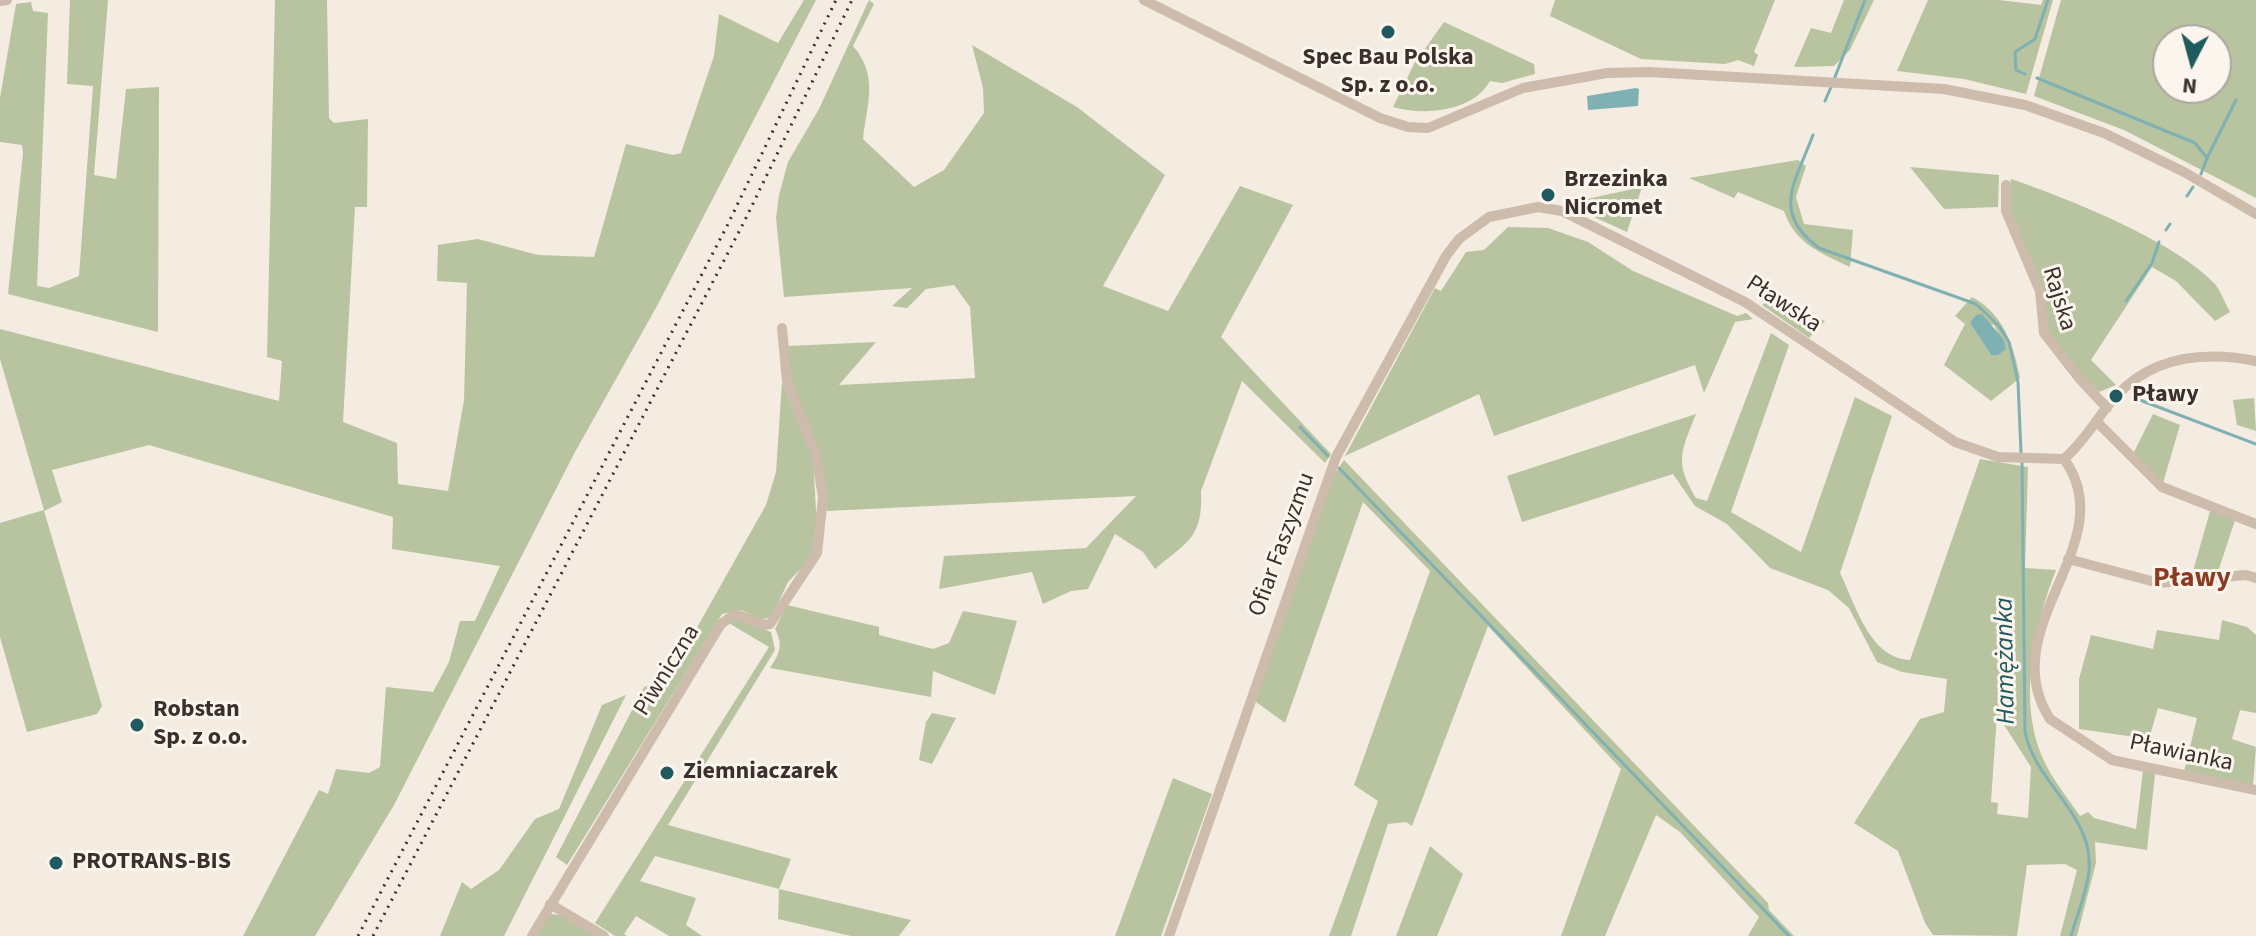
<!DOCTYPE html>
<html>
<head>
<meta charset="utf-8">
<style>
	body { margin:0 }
	#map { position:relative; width:2256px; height:936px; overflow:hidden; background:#f4ebe1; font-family:"Source Sans 3",sans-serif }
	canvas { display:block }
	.north { position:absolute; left:2152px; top:24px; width:80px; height:80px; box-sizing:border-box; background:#fbf5ee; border:2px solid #aea6a0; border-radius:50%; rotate:186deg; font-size:22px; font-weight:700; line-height:32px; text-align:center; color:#3b302b }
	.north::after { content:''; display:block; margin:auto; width:28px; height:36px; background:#1f5a5e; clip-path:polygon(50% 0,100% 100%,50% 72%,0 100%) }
</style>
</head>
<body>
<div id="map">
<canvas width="2256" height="936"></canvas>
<div class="north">N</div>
</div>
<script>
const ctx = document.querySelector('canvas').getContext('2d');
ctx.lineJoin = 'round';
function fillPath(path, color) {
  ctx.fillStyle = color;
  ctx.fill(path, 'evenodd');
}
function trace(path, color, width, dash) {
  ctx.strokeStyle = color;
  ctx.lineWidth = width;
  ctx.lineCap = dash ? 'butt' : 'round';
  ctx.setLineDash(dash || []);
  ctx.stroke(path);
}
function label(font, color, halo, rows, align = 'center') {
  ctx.font = font + ' "Source Sans 3",sans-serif';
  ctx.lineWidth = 6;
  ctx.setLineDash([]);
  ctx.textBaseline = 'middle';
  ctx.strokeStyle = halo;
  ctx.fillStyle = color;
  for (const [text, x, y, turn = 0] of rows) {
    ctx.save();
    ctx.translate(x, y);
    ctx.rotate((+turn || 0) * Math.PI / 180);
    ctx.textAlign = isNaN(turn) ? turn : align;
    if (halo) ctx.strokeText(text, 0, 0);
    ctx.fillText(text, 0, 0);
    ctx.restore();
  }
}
fillPath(new Path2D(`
	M70,0H108L94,175L116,179L126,89L159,87L158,332L8,294L23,154L22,145L0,142V98L16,4L31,2L33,11L48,13L37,286L49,288L79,276L93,86L67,84Z
	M275,0H327L329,118L334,123L368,119L367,207H355L343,422L397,443L398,484L448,491L464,400L467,283L437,281L438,245L478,239L538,255L594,257L626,144L673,155L681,153L714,56L719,14L778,43L804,0H816L657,306L575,452L394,805L315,936H243L319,790L328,794L336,769L369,773L380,767L386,687L433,692L449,662L460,621H475L500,566L392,549L393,517L149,445L52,470L62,502L44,511L102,706L97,714L27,732L0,637V523L44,510L0,359V329L279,401L282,361L267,357Z
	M869,0L874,4L853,46C879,76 867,103 863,139L914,187L944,170L984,113L983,88L972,45L1077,107L1165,175L1103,286L1168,311L1240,186L1293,205L1221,337L1331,454L1325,463L1242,381L1201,491C1203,538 1188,541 1155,569L1143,552L1115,534L1088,589L1071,591L1043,604L1032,572L939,589L944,556L1086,548L1136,496L827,511C826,460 804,430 790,384C787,372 789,358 788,346L876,342L839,385L975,378L970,307L954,285L926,289L907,308L892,306L912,288L784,297L776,218L779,195L788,162L819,109Z
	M1555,0H1775L1754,52L1758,55L1754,66L1738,60L1725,64L1641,59L1550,16Z
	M1844,0H1874L1850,50L1834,66L1794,67L1811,28L1831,33Z
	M1928,0H1999L2041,5L2043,0H2053L2026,94L1964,79L1897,71Z
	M2061,0H2256V198L2124,130L2034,96ZM2168,40H2216V88H2168Z
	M1444,22L1534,64L1535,74L1502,83L1490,81C1473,112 1423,116 1393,107L1414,64Z
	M1798,160L1806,166L1796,197L1804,224L1853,230L1850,267C1821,253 1795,244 1784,211L1738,192L1734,198L1689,178Z
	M1910,167L1999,175L1998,207L1944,209Z
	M2011,179C2067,198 2175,241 2215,284C2221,292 2225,303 2230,312L2215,321L2176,281L2152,267L2091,360L2116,385L2099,392L2064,357L2048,333L2008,200Z
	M1642,187L1627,232L1572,207L1578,201Z
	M1508,227L1548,228L1588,242L1633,271L1737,316L1746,313L1753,319L1735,322L1704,393L1695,365L1494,436L1479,394L1345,456L1435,288L1441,291L1466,252L1484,250Z
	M1775,295L1777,300L1825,321L1809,338L1762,305Z
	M1972,297C2003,313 2014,346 2020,378L1991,401L1944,365L1965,324L1955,316ZM1970,323L1994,325L2006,349L1991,355Z
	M1771,333L1789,345L1731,512L1801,552L1855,397L1892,416L1840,573C1856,605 1869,658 1910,660L1980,459L2028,467L2025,568L2056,570C2035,623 2020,691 2038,746C2046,772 2065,794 2080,816L2088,812L2094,818L2136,829L2143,771L2155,774L2147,850L2095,842L2096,863L2077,936H2060L2077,870L2065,864L2027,865L2017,936L1933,935L1925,923L1898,851L1854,823L1920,719L1944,712L1947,679L1902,672L1877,662L1849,608L1828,590L1770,568L1727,524L1695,506L1673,474L1522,522L1507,476L1696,414C1681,452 1674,462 1696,498L1707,501ZM1997,714L2031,767L2028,818L1997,814L1998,803L1991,802Z
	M782,382L813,459L817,527L811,558L788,582L772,616L762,620L741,610L722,614L567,865L556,857L644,687L668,679L766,505L776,472Z
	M2254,398L2256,431L2237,425L2233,400Z
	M2153,414L2180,425L2163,483L2133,454Z
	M1344,460L1768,903L1769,910L1794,936H1748L1759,917L1680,832L1656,815L1605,936H1561L1621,769L1488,626L1412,826L1406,822L1388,824L1351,936H1329L1378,801L1354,785L1430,571L1363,502L1285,723L1252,699L1334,475Z
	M2210,511L2235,520L2218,572L2192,575Z
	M787,605L879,627V635L933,649L949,643L963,611L1017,621L995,695L933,671L931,697L770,668C779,654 784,646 775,629Z
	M737,619L771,632L775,650L668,825L791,859L779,889L911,920L899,936H851L778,919L779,889L655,856L640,881L696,898L686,925L702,936H669L636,916L624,934L627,936H615L595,923L769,647L727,622Z
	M2222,620L2247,627L2256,635V713L2240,710L2232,739L2256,747L2253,785L2184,772L2197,718L2158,708L2149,739L2079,729V679L2091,635L2153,649L2157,630L2219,640Z
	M626,695L504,936H440L462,882L471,889L499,870L535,819L559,809L602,705Z
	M932,713L956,718L932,764L919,760L926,722Z
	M1173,778L1212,794L1161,936H1115Z
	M1430,846L1463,874L1437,936H1396Z
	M550,914L562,915L595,936H537Z`), '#b8c4a0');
fillPath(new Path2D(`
	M1636,88L1639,89L1638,106L1588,110L1587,96Z
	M1982,314L2004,340L2006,349L1998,355H1991L1970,323L1976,315Z`), '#7fb0b2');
trace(new Path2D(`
	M2025,74L2016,70L2015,52L2035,39L2048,0
	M1835,77L1865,0
	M2037,78L2195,143L2207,158L2201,174
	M1825,101L1831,87
	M1813,135C1796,181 1770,212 1819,248L1976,304L1999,326L2009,342L2018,382L2021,453
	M2207,158L2236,100
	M2187,196L2193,187
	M2166,230L2170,224
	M2126,301L2152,263L2159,242
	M2132,397L2256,444
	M1300,427L1328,456
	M2022,462L2025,732C2035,783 2094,815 2089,870C2087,892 2077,915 2071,936
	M1339,468L1789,936`), '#7fb0b2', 3);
trace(new Path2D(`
	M1144,0L1380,118L1408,127L1428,128L1523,88L1607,73L1649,72L1944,89L2025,105L2104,133L2184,172L2256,214
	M0,1L7,0
	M2006,185V211L2040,291L2044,333L2079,378L2107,408
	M2098,423L2162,487L2256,524
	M2064,459C2125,543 1991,627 2050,719L2112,760L2256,790
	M2068,559L2159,583L2246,575L2256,578
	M550,904L604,936
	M532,936L721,624L735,614L764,625L770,624L817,553L823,497L816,455L787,381L782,328
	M1169,936L1336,457L1446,256L1459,239L1489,217L1538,207L1562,211L1745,302L1955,442L1998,457L2064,459C2086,440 2097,417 2116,396C2154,355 2205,351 2256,361`), '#cdbbac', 10);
trace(new Path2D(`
	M358,936L728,224L836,0
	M373,936L745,220L852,0`), '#3b302b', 3, [2, 6]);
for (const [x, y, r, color] of [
	[1388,32,8,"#1f5a5e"],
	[1548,195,8,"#1f5a5e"],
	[2116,396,8,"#1f5a5e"],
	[137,725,8,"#1f5a5e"],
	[667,773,8,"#1f5a5e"],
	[56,863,8,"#1f5a5e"]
]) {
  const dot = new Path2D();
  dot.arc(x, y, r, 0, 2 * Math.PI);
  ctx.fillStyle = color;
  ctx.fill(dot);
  trace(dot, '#fbf5ee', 3);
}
label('bold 24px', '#3b302b', '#fbf5ee', [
	["Spec Bau Polska",1388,59,"center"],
	["Sp. z o.o.",1388,87,"center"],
	["Brzezinka",1564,181],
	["Nicromet",1564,209],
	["Pławy",2132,396],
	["Robstan",153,711],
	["Sp. z o.o.",153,739],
	["Ziemniaczarek",683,773],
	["PROTRANS-BIS",72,863]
], 'left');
label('24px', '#3b302b', '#fbf5ee', [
	["Rajska",2058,299,73],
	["Pławska",1783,305,33],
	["Ofiar Faszyzmu",1283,545,-70],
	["Piwniczna",668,671,-58],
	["Pławianka",2181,754,12]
]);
label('italic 26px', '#1f5a5e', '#fbf5ee', [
	["Hamężanka",2007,661,-91]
]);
label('bold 28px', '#8c3b22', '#fbf5ee', [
	["Pławy",2192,580]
]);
</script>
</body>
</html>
